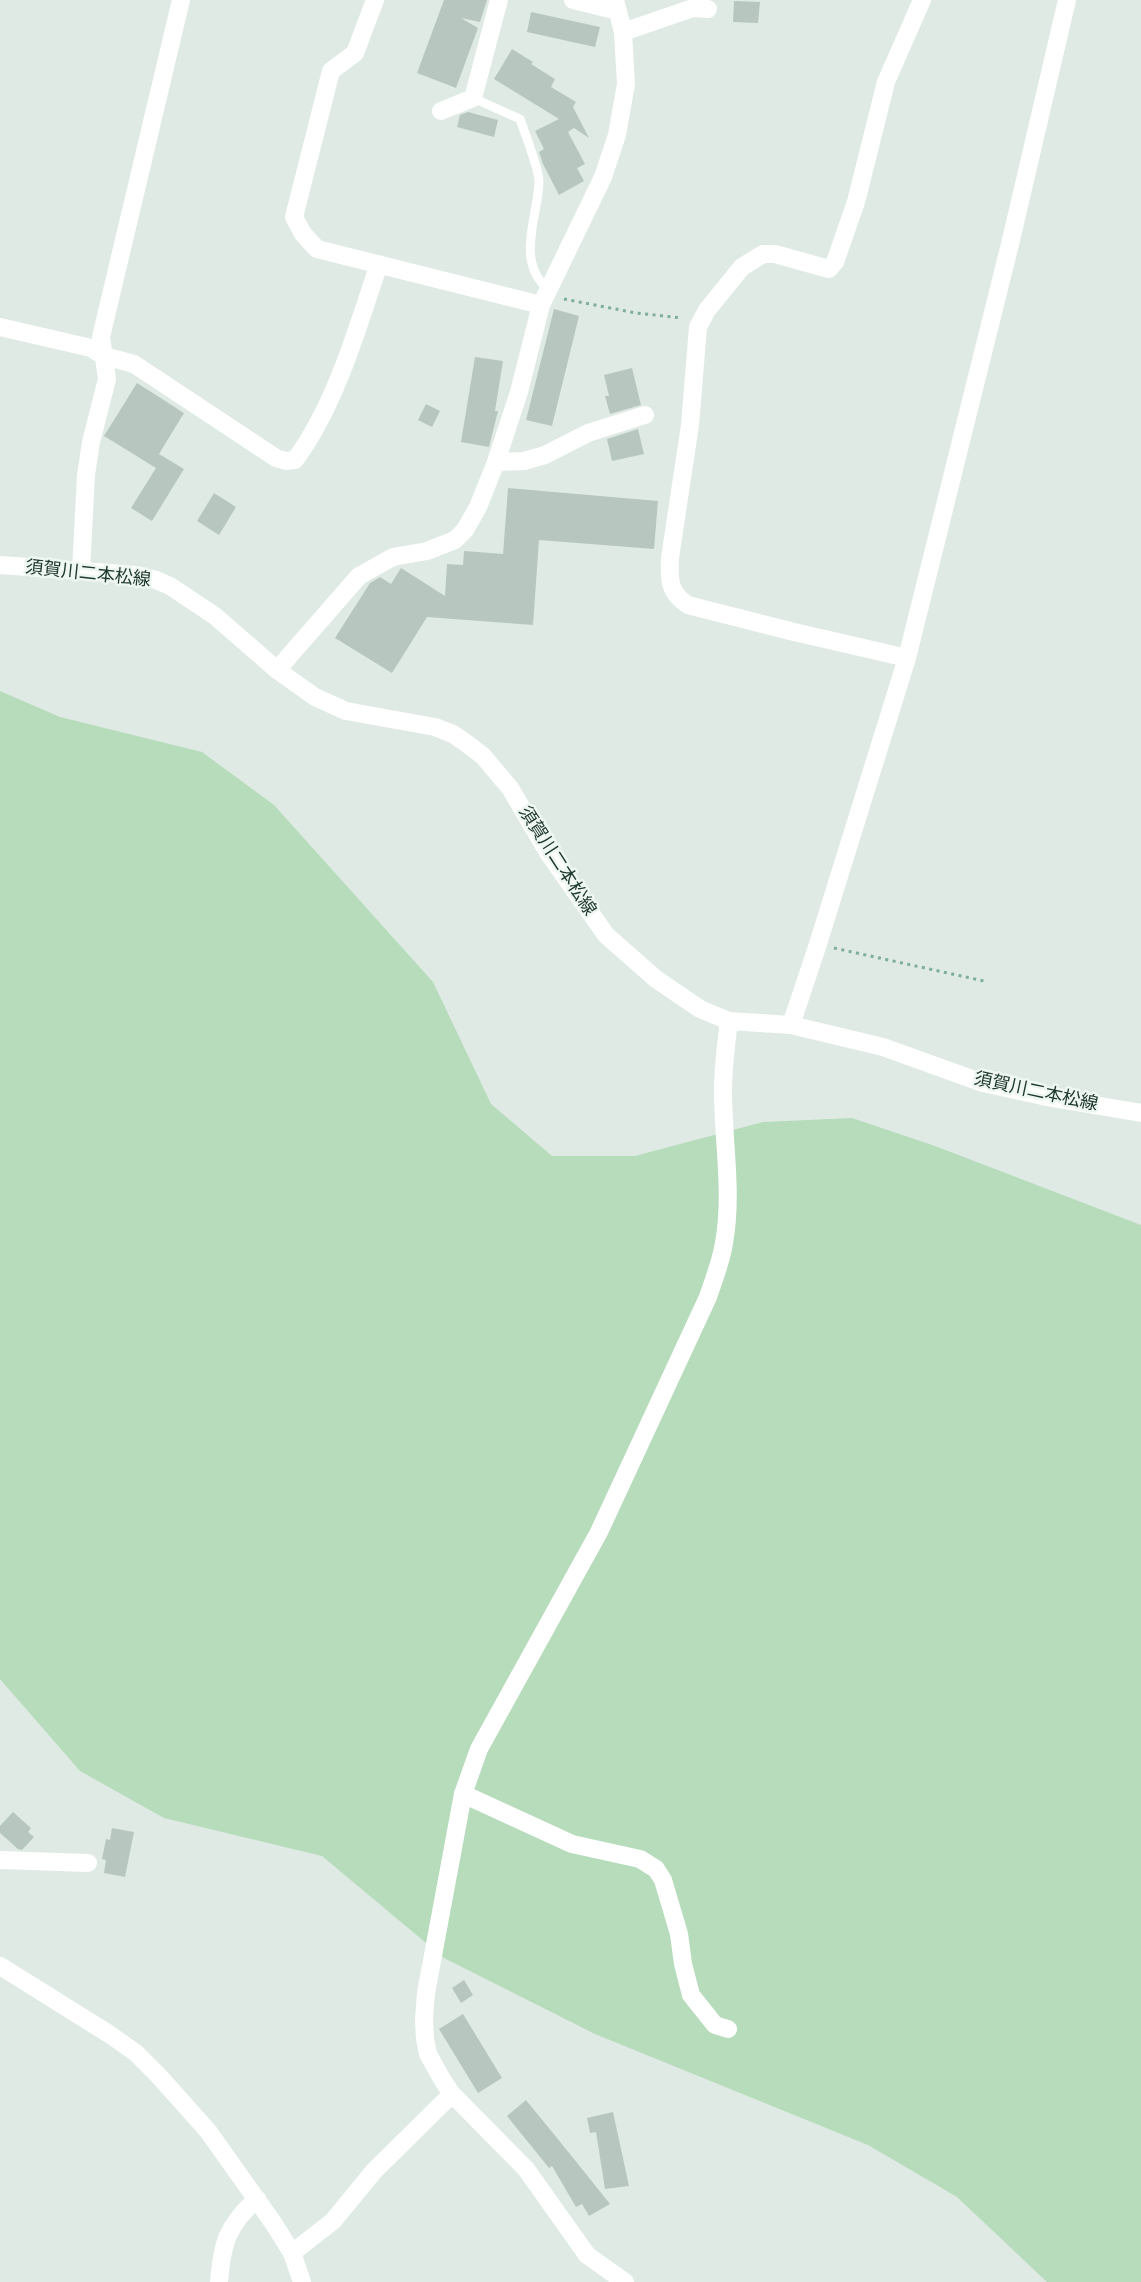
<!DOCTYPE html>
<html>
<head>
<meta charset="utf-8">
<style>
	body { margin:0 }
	canvas { display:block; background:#deeae3 }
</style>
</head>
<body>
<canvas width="1141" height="2282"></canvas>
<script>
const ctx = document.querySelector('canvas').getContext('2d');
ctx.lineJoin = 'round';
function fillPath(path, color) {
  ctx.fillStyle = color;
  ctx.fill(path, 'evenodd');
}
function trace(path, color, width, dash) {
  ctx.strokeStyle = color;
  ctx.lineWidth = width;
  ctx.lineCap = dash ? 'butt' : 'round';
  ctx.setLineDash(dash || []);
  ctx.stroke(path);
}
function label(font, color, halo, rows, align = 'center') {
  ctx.font = font + ' "Fira Sans Condensed","Noto Sans JP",sans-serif';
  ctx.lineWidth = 5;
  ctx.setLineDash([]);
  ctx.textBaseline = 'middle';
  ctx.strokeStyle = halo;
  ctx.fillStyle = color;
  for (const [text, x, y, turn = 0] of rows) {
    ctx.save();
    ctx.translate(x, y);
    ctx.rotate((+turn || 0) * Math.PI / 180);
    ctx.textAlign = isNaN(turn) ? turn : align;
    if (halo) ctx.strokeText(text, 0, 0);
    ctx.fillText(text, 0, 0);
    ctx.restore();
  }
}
fillPath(new Path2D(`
	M0,691L60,717L202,752L274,805L433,982L491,1104L552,1156H635L763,1122L852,1118L935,1146L1141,1225V2282H1047L957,2197L868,2145L595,2034L444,1958L322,1856L164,1818L80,1771L0,1679Z`), '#b6dcbb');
fillPath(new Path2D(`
	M444,0H487L480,22L461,18L478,28L456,88L417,73Z
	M734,1L760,2L758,23L733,22Z
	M531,12L600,27L595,47L527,32Z
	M512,49L533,62L531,64L555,79L551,87L576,102L573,107L589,138L574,128L568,132L585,164L577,168L584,181L559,195L543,164L539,152L544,149L535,131L559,119L494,79Z
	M468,112L498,120L494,137L457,127L460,115Z
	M554,309L579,316L552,426L526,420Z
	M475,357L503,361L495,411H498L489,447L461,442Z
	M632,368L641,405L610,414L605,396H609L604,375Z
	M137,383L184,413L159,454L184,469L152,521L131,508L156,468L104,436Z
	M426,404L440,411L432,427L418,420Z
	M638,429L644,454L612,461L607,439Z
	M508,488L658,501L654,549L539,540L533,625L427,617L392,673L335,638L370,583L380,577L391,584L401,568L445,596L447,564L463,565L464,551L503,554Z
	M214,493L236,507L219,535L197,521Z
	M13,1812L31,1828L28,1832L34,1837L22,1850L18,1849L0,1833V1826Z
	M112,1828L134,1832L125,1877L104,1873L106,1860L102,1859L106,1839L110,1840Z
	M464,1980L473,1995L461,2003L452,1988Z
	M463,2014L502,2078L478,2093L439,2029Z
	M526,2100L574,2159L610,2204L589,2216L582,2204L576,2207L552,2166L549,2168L507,2116Z
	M613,2112L629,2186L605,2189L596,2132L590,2133L587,2118Z`), '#b7c7bf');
trace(new Path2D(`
	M564,299L636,313L682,318
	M834,948L984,981`), '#7eae98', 3, [3, 4.5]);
trace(new Path2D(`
	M473,98L520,119C525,134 539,168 539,182C538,216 515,262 548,289`), '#fff', 9);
trace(new Path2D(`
	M375,0L355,53L331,71L294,217L303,234L317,249L541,305
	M573,0L618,11
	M623,32L693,8L708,9
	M441,111L473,98L499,0
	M0,327L91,348L104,356L134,364L276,458L286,461L295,460C336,404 357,329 379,264
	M496,462L524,461L545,455L588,433L645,415
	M81,571L86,475L91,442L107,379L101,337L181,0
	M907,658L790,631L688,605C669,593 669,580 670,558L690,425L698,327L707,310L742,267L763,254H775L829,269L835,262L856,202L886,82L922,0
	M277,670L359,576L393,557L427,551L455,540L465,530L478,507L496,462L519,392L541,305L603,177L617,135L626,84L623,32L615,0
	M791,1025L818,944L907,658L1011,240L1067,0
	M463,1794L572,1844L640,1859L656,1869L663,1880L679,1934L683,1964L691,1995L715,2025L728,2029
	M0,1860L88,1863
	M292,2253L333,2221L374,2171L452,2094
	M219,2282C222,2244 227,2225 257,2199`), '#fff', 18);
trace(new Path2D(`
	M0,565L136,575L156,580L170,586L215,616L277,670L315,697L346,711L435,727L453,734L466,743L483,756L510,788L547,851L606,935L656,979L700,1009L729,1021L791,1025L883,1047L983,1083L1052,1098L1141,1113
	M0,1966L109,2034L136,2053L158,2075L208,2131L274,2224L292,2253L302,2282
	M625,2282L587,2255L526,2169L452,2094L443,2081L428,2054L425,2039L424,2019L426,1993L463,1794L479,1749L599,1532L708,1297C714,1279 721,1262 724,1243C733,1193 723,1141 723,1091C723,1068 726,1044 729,1021`), '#fff', 18);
label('18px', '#20392f', '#eef7f1', [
	["須賀川二本松線",88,574,6],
	["須賀川二本松線",557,861,57],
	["須賀川二本松線",1036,1092,12]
]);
</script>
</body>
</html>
